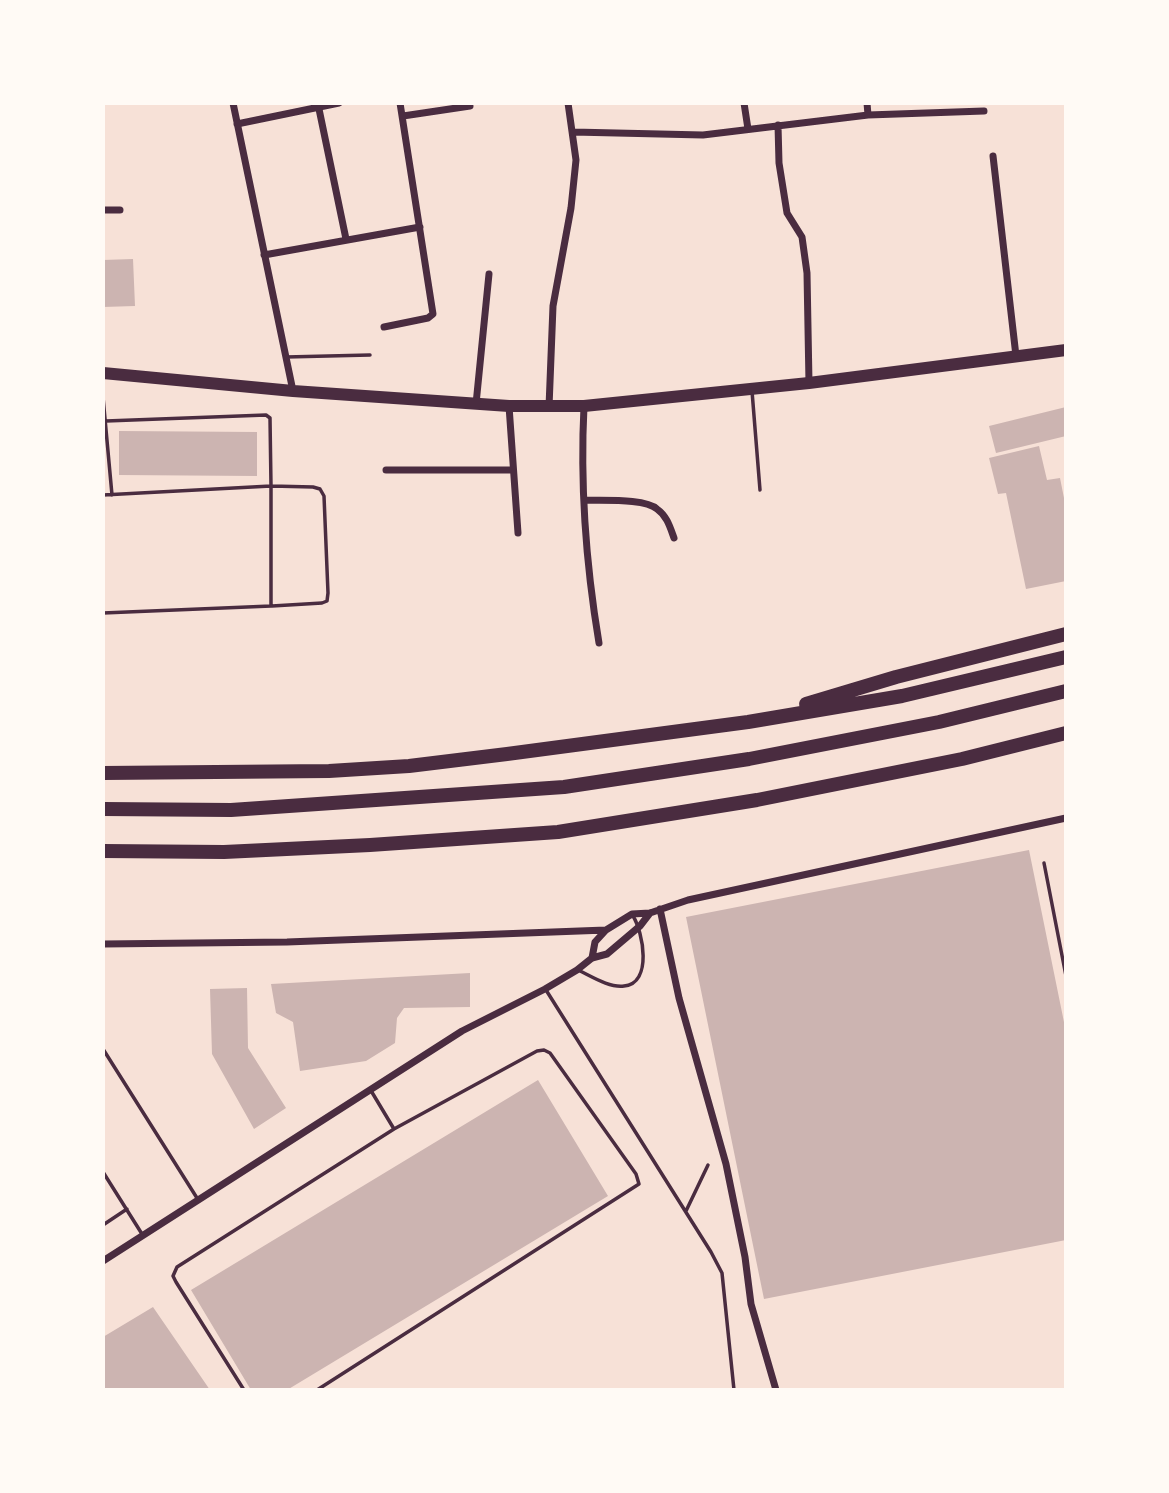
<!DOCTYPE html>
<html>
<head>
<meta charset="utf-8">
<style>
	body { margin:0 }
	#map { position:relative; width:1169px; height:1493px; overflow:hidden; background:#f7e1d7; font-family:Raleway,sans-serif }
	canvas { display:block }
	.frame { position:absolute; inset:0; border:105px solid #fffaf5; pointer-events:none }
</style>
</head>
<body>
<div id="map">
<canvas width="1169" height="1493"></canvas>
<div class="frame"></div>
</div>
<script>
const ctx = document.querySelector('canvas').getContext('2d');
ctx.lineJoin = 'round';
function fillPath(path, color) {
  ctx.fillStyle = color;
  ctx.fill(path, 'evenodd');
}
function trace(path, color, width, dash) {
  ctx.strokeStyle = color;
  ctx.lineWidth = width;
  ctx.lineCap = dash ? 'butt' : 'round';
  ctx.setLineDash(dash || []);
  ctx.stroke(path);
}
fillPath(new Path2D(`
	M133,259L135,306L103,307V260Z
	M1066,407V436L996,453L989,426Z
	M119,431L257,432V476L119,475Z
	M1039,446L1047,480L1060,478L1066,508V581L1026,589L1006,493L998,494L989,458Z
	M1029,850L1066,1032V1240L764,1299L686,917Z
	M470,973V1007L404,1008L397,1018L395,1043L366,1061L300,1071L293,1022L276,1013L271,984Z
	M247,988L248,1048L286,1108L254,1129L212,1054L210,989Z
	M538,1080L608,1196L287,1390H251L191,1290Z
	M153,1307L210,1390H103V1337Z`), '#ccb4b1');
trace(new Path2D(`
	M286,357L370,355
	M752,391L760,490
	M103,397L112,495
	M106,421L266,415L270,418L271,486L313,487L320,489L324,496L328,593L327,601L322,603L272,606
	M103,495L271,486V606L103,613
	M1044,863L1066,976
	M578,970C591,976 609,988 624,986C653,983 643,932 633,916
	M546,990L711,1252L722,1273L734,1390
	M103,1049L197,1198
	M370,1089L394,1129
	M103,1172L142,1234
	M686,1211L708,1165
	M103,1225L127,1209
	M244,1390L176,1282L173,1276L177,1267L394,1129L537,1051L544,1050L550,1053L636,1174L639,1184L317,1390`), '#4a2c40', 3.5);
trace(new Path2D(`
	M233,103L293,391
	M744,103L748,129
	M867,103L868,115
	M319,109L346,239
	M403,116L470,106
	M237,124L339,103
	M778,125L779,163L787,213L802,237L807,273L809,383
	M573,132L703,135L868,115L984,111
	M993,156L1016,356
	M103,210H120
	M264,255L420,227
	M384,327L428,318L433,314L400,103
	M476,404L489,274
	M509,406L518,533
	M584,406C580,485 586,565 599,643
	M549,407L553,306L571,208L576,160L568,103
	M386,470H513
	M584,500C602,501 645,498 657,509C667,516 670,527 674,538
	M660,909L679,998L726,1164L745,1257L751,1304L776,1390
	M103,944L287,942L606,930
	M592,958L595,942L606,930L632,914L650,913L688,900L1066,818
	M103,1261L462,1031L545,989L577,970L592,958L607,954L640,926L650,913`), '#4a2c40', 7);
trace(new Path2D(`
	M103,373L293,391L509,406H584L809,383L1066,350`), '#4a2c40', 12);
trace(new Path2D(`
	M806,704L896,677L1066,634
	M103,773L329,771L409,766L507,754L748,722L902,696L1066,657
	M103,809L231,810L564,787L749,759L939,722L1066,691
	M103,851L224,852L370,845L558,832L757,800L962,759L1066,733`), '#4a2c40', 14);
</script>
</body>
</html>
